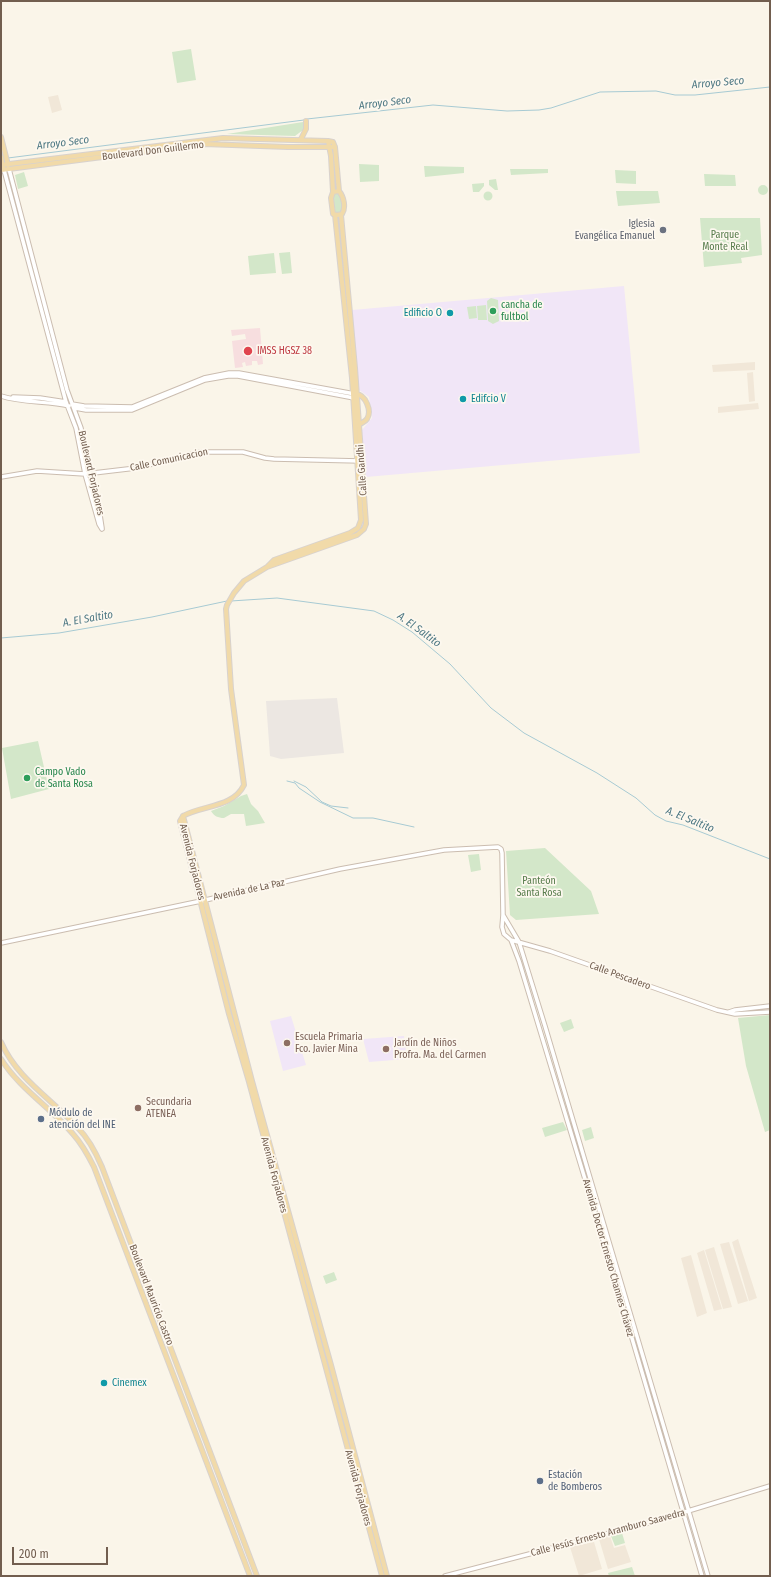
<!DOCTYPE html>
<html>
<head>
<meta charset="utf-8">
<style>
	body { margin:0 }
	#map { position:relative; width:771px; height:1577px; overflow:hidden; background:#faf5e9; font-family:"Fira Sans Condensed",sans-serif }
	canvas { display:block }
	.frame { position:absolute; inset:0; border:2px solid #725e4f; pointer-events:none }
	.scale { position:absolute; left:12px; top:1547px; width:96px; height:18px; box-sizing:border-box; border:2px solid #725e4f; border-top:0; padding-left:5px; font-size:12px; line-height:14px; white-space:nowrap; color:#725e4f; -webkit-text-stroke:3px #fdf8ef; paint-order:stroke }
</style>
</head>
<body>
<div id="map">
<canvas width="771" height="1577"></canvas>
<div class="frame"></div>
<div class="scale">200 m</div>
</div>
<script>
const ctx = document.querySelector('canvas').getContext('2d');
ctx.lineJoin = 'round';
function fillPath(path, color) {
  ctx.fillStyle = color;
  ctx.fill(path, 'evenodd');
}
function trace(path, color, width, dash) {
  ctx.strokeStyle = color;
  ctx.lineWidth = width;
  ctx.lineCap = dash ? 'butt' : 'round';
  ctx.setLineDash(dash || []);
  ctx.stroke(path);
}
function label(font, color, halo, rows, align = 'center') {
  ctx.font = font + ' "Fira Sans Condensed",sans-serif';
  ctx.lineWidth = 3.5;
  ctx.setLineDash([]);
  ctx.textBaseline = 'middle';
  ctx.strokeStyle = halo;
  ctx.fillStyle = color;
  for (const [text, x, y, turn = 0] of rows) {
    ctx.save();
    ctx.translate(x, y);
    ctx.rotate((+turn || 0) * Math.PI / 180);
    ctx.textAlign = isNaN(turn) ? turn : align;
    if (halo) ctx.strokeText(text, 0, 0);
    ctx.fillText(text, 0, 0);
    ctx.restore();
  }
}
fillPath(new Path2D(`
	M58,95L62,110L52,113L48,97Z
	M755,362V370L713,372L712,365Z
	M753,372L755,401L749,402L747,373Z
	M758,403L759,409L718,413V407Z
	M738,1239L757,1298L749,1301L732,1242Z
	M729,1242L748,1301L738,1304L720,1244Z
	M714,1247L732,1307L723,1309L705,1250Z
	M704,1250L722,1309L714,1311L697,1253Z
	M691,1255L707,1313L697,1317L681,1258Z
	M610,1536L614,1548L625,1545L631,1562L608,1569L599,1539Z
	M594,1542L602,1569L579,1576L570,1547Z`), '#f1e7d8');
fillPath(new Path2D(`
	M337,698L344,753L281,759L270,756L266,701Z`), '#ece7e2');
fillPath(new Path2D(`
	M624,286L640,453L366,477L362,430L372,418L369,397L359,390L352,310Z
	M291,1016L306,1065L283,1071L270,1021Z
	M404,1036L407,1059L369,1062L363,1039Z`), '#f1e6f7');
fillPath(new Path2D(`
	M260,328L263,364L258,365L257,361H252V365L246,366L245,362L242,363L243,367L235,368L232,341L246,339L245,334L232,336L231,330Z`), '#f7dedf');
fillPath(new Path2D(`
	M191,49L196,80L177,83L172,52Z
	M303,122V130L295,136L227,134Z
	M359,164L379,165V181L360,182Z
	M424,166L464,167V173L425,177Z
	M510,169H548V173L511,175Z
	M615,170L636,171V184L616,183Z
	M24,172L28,186L18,189L15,175Z
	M704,174L735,175L736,186H705Z
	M496,179L498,190H495L489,185V180Z
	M484,183V186L479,192H473L472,184Z
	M758 190a5 5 0 1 1 10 0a5 5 0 1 1-10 0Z
	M336,191L341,194L343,210L341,213H334L332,196Z
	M616,191H658L660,203L618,206Z
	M483.5 196a4.5 4.5 0 1 1 9 0a4.5 4.5 0 1 1-9 0Z
	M700,218H760L762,255L741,258L742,263L704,267Z
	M290,252L292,273L282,274L279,253Z
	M274,253L276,273L250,275L248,256Z
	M491,298L498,300L499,321L493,324L488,321L487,301Z
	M486,305L487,320H478L477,306Z
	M476,306L477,318L469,319L467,307Z
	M38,741L49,789L11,799L2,748Z
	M247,794L251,804L258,811L265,823L246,826L244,814H231L224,818C218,818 214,816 211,811L224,806L241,796Z
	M545,848L591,891L599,914L516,920L510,915L506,851Z
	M479,854L481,870L471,872L468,855Z
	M770,1015V1130L765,1132L746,1066L738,1018Z
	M571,1019L574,1028L564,1032L560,1023Z
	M563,1122L567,1130L545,1137L542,1128Z
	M591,1127L594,1138L585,1141L582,1130Z
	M334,1272L337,1280L326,1284L323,1276Z
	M622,1533L625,1543L615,1546L611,1536Z
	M632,1567L635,1576H609L608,1573Z`), '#d3e7c9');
trace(new Path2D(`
	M307,119L433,105L507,111L539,110L551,108L600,92L656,91L675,95H695L770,87
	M8,158L304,120
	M231,601L277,598L374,611L393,620L412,632L450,664L491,708L524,733L597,773L636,798L655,815L666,821L683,825L770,859
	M1,638L59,633L152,617L227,601
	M287,781L295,783L299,788L320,802L353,818H373L414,827
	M294,781L306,787L322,802L331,806L348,808`), '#a7cad3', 1);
const minor = new Path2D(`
	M9,169L67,390L81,428L90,474L97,496L102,528
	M4,170L66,402L76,428L85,474L99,524L102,529
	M1,396C22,403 47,401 69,406
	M13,397L40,398L66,402
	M72,404L84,406L132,407L204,378L229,373H239L355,394
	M75,408L86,410H132L205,380L228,376H238L354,398
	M1,477L37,471L85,474L136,468L201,452H243L265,458L274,459L360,461
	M503,915L519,942L545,1026L708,1576
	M511,940L519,961L591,1199L702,1576
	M1,943L201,901L340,869L444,850L498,847L501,849L502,853L503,915L502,927L504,934L511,940L550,951L717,1010L735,1014L770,1012
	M729,1012L735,1010L770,1006
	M445,1576L652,1522L770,1486`);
const major = new Path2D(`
	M1,137L8,165
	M301,139L306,129V121
	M328,141L331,156L333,192
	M1,157L3,167
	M1,165L223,138L328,141L333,142L335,147L339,191
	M1,170L204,144L288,147H335
	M339,191C344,197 346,208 342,214L337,215L333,214L331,198L333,192Z
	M356,394C366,395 372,411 367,419C365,422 361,423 359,425
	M267,567L357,535L364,529L366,524L355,368L341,215
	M183,816L180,821L229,1014L249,1082L382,1576
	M183,816L252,1081L331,1365L387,1576
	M183,816C202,805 233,808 244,785L231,689L226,609L227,605L234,593L244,581L267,567L274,560L350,533L358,528L361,520L352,378L335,215
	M1,1042C17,1079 52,1099 78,1128C89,1139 96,1153 102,1167L257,1576
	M1,1059C20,1089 50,1107 73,1134C82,1144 88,1155 94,1167L250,1576`);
trace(minor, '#cbbdb0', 5.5);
trace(major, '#d8d2ce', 6);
trace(minor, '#fff', 3.5);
trace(major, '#f1daa9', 4);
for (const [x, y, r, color] of [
	[663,230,4,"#6b7280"],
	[493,311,4,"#2e9e5b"],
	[450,313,4,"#0f9aa8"],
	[248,351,5,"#e0444e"],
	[463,399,4,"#0f9aa8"],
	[27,778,4,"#2e9e5b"],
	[287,1043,4,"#8d6e63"],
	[386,1049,4,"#8d6e63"],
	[138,1108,4,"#8d6e63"],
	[41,1119,4,"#5c6f8a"],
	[104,1383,4,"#0f9aa8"],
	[540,1481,4,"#5c6f8a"]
]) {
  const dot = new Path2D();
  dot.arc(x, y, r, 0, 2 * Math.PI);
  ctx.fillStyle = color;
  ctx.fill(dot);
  trace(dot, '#fdf8ef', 1.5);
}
label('10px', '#725e4f', '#fdf8ef', [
	["Boulevard Don Guillermo",153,151,-7],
	["Calle Comunicacion",169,460,-12],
	["Calle Gandhi",362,470,-94],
	["Boulevard Forjadores",91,473,77],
	["Avenida Forjadores",192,862,76],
	["Avenida de La Paz",249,890,-12],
	["Calle Pescadero",620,976,20],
	["Avenida Forjadores",274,1175,75],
	["Avenida Doctor Ernesto Channes Chávez",608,1258,74],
	["Boulevard Mauricio Castro",151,1295,69],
	["Avenida Forjadores",358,1488,75],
	["Calle Jesús Ernesto Aramburo Saavedra",608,1533,-15]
]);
label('10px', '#5b616d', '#fdf8ef', [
	["Iglesia",655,224],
	["Evangélica Emanuel",655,236]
], 'right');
label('10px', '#577c4c', '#fdf8ef', [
	["Parque",725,235],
	["Monte Real",725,247],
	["Panteón",539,881],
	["Santa Rosa",539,893]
]);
label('10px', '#27864d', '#fdf8ef', [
	["cancha de",501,305],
	["fultbol",501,317],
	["Campo Vado",35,772],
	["de Santa Rosa",35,784]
], 'left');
label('10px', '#0d838f', '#fdf8ef', [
	["Edificio O",442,313,"right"],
	["Edifcio V",471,399],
	["Cinemex",112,1383]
], 'left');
label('10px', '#be3a42', '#fdf8ef', [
	["IMSS HGSZ 38",257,351]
], 'left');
label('10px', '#785e54', '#fdf8ef', [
	["Escuela Primaria",295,1037],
	["Fco. Javier Mina",295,1049],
	["Jardín de Niños",394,1043],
	["Profra. Ma. del Carmen",394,1055],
	["Secundaria",146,1102],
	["ATENEA",146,1114]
], 'left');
label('10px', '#4e5e75', '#fdf8ef', [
	["Módulo de",49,1113],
	["atención del INE",49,1125],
	["Estación",548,1475],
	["de Bomberos",548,1487]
], 'left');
label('italic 11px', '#4c7783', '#fdf8ef', [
	["Arroyo Seco",718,83,-5],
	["Arroyo Seco",385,103,-7],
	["Arroyo Seco",63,143,-7],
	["A. El Saltito",88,619,-10],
	["A. El Saltito",419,630,36],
	["A. El Saltito",690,820,22]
]);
</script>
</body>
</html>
